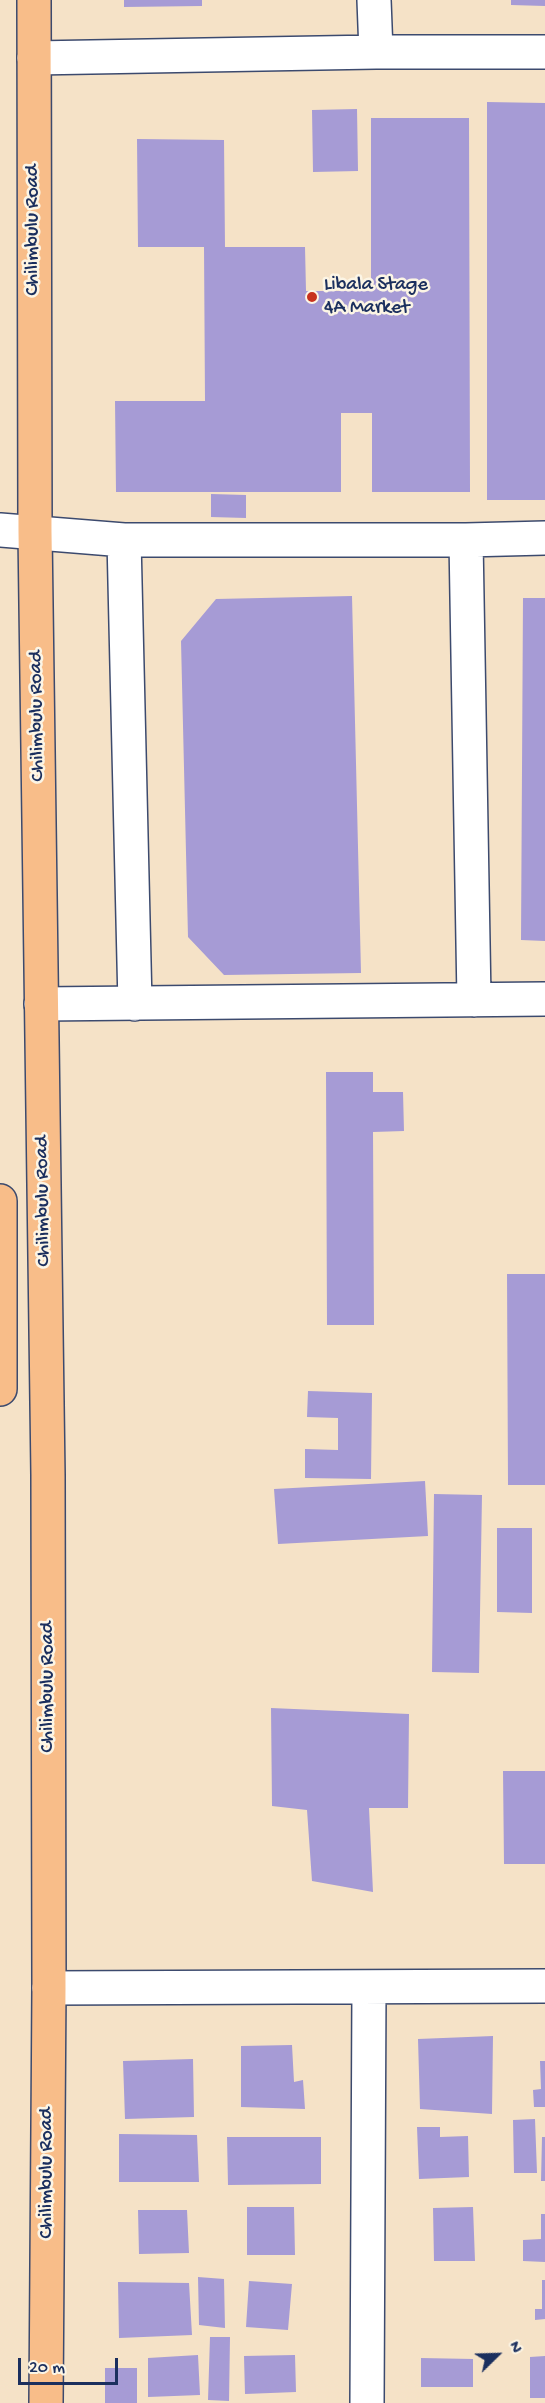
<!DOCTYPE html>
<html>
<head>
<meta charset="utf-8">
<style>
	body { margin:0 }
	#map { position:relative; width:545px; height:2403px; overflow:hidden; background:#f5e2c7; font-family:"Gochi Hand",sans-serif }
	canvas { display:block }
	.north { position:absolute; left:467px; top:2325px; width:60px; height:60px; -webkit-text-stroke:4px #fcf5e5; paint-order:stroke; rotate:67deg; font-size:16px; font-weight:700; line-height:24px; text-align:center; color:#1b2f5e }
	.north::after { content:''; display:block; margin:auto; width:21px; height:27px; background:#1b2f5e; clip-path:polygon(50% 0,100% 100%,50% 72%,0 100%) }
	.scale { position:absolute; left:18px; top:2358px; width:100px; height:27px; box-sizing:border-box; border:3px solid #1b2f5e; border-top:0; padding-left:8px; font-size:18px; line-height:21px; white-space:nowrap; color:#1b2f5e; -webkit-text-stroke:4px #fcf5e5; paint-order:stroke }
</style>
</head>
<body>
<div id="map">
<canvas width="545" height="2403"></canvas>
<div class="north">N</div>
<div class="scale">20 m</div>
</div>
<script>
const ctx = document.querySelector('canvas').getContext('2d');
ctx.lineJoin = 'round';
function fillPath(path, color) {
  ctx.fillStyle = color;
  ctx.fill(path, 'evenodd');
}
function trace(path, color, width, dash) {
  ctx.strokeStyle = color;
  ctx.lineWidth = width;
  ctx.lineCap = dash ? 'butt' : 'round';
  ctx.setLineDash(dash || []);
  ctx.stroke(path);
}
function label(font, color, halo, rows, align = 'center') {
  ctx.font = font + ' "Gochi Hand",sans-serif';
  ctx.lineWidth = 5;
  ctx.setLineDash([]);
  ctx.textBaseline = 'middle';
  ctx.strokeStyle = halo;
  ctx.fillStyle = color;
  for (const [text, x, y, turn = 0] of rows) {
    ctx.save();
    ctx.translate(x, y);
    ctx.rotate((+turn || 0) * Math.PI / 180);
    ctx.textAlign = isNaN(turn) ? turn : align;
    if (halo) ctx.strokeText(text, 0, 0);
    ctx.fillText(text, 0, 0);
    ctx.restore();
  }
}
fillPath(new Path2D(`
	M124,0H202V6L124,7Z
	M511,0H545V6L511,5Z
	M487,102L545,103V500H487Z
	M357,109L358,171L313,172L312,110Z
	M371,118H469L470,492H372V413H341V492H116L115,401H205L204,247H138L137,139L224,140L225,247H305L306,291H371Z
	M211,494L246,495V518L211,517Z
	M352,596L361,973L224,975L188,937L181,641L216,599Z
	M523,598H545V941L521,940Z
	M326,1072H373V1092H403L404,1131L373,1132L374,1325H327Z
	M507,1274H545V1485H508Z
	M308,1391L372,1393L371,1479L305,1478V1449L338,1450V1418L307,1417Z
	M425,1481L428,1536L278,1544L274,1489Z
	M434,1494L482,1495L479,1673L432,1672Z
	M497,1528H532V1613L497,1612Z
	M271,1708L409,1714L408,1808H369L373,1892L312,1881L307,1810L272,1806Z
	M503,1771H545V1864H504Z
	M493,2036L492,2114L420,2109L418,2039Z
	M292,2045L294,2082L303,2080L305,2109L241,2107V2046Z
	M193,2059L194,2117L125,2119L123,2061Z
	M540,2061H545V2107H534L533,2090L541,2089Z
	M535,2119L537,2173H514L513,2120Z
	M417,2127H440V2137L468,2136L469,2177L419,2179Z
	M119,2134L197,2135L199,2182H119Z
	M227,2137H321V2184L228,2185Z
	M542,2137H545V2181H541Z
	M247,2207H294L295,2255H247Z
	M473,2207L475,2261H434L433,2208Z
	M138,2210H187L189,2253L139,2254Z
	M541,2214H545V2262L523,2261V2240L541,2239Z
	M198,2277L224,2279L225,2328L199,2325Z
	M542,2280H545V2319L535,2320V2309H542Z
	M249,2281L292,2284L288,2330L246,2327Z
	M118,2282L189,2283L192,2335L119,2338Z
	M210,2337H230L229,2401L208,2400Z
	M198,2355L200,2395L148,2397V2358Z
	M295,2355L296,2392L245,2394L244,2356Z
	M545,2356V2398H530V2357Z
	M421,2358L473,2359V2387H421Z
	M105,2368H137V2403H105Z`), '#a69bd5');
const minor = new Path2D(`
	M374,0L376,52
	M34,58L376,52H545
	M0,530L124,540H466L545,538
	M124,540L135,1004
	M466,540L474,1000
	M41,1004L545,999
	M49,1988L545,1986
	M367,2403L369,1988`);
const major = new Path2D(`
	M34,0L35,532L48,1475L49,1988L46,2403
	M0,1201V1389`);
trace(minor, '#3c4a6e', 36);
trace(major, '#3c4a6e', 36);
trace(minor, '#fff', 33);
trace(major, '#f8bd89', 33);
for (const [x, y, r, color] of [
	[312,297,6,"#c8321e"]
]) {
  const dot = new Path2D();
  dot.arc(x, y, r, 0, 2 * Math.PI);
  ctx.fillStyle = color;
  ctx.fill(dot);
  trace(dot, '#fcf5e5', 2);
}
label('20px', '#1b2f5e', '#fcf5e5', [
	["Chilimbulu Road",34,230,-90],
	["Chilimbulu Road",38,716,-91],
	["Chilimbulu Road",44,1201,-91],
	["Chilimbulu Road",49,1687,-90],
	["Chilimbulu Road",48,2173,-90]
]);
label('20px', '#1b2f5e', '#fcf5e5', [
	["Libala Stage",324,286],
	["4A Market",324,309]
], 'left');
</script>
</body>
</html>
